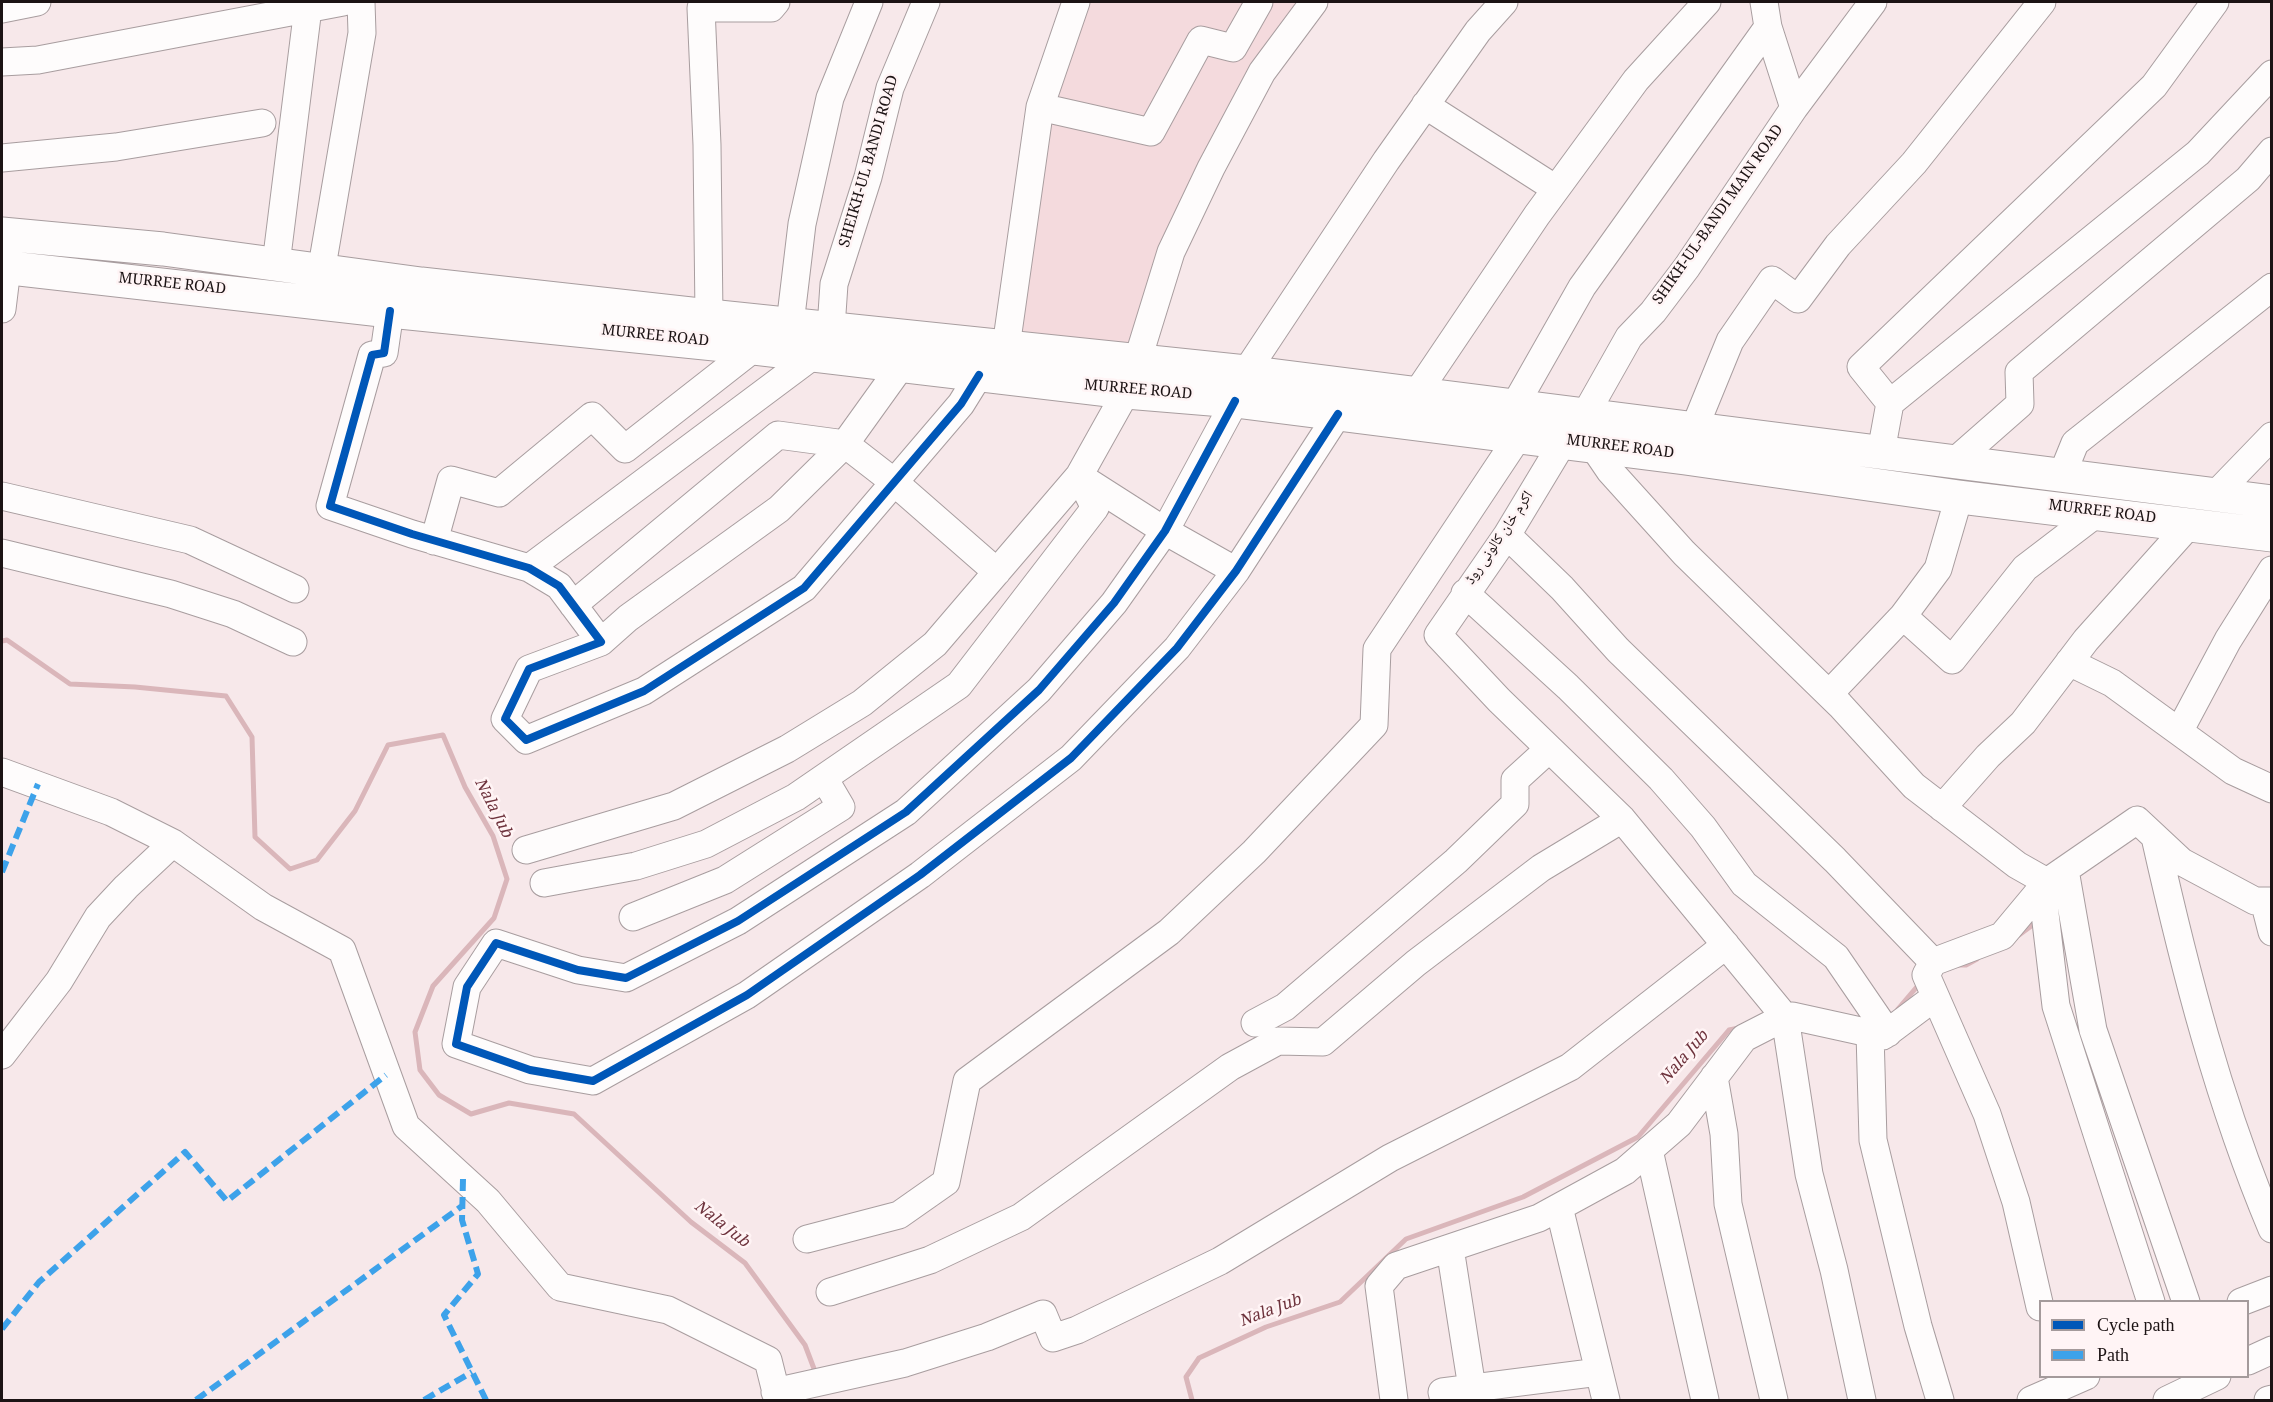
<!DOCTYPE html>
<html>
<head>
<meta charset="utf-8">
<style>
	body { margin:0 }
	#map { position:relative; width:2273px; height:1402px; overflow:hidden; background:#f7e8ea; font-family:Georgia,serif }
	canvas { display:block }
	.frame { position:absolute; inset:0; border:3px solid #1c1314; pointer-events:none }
	.legend { position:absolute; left:2039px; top:1300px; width:210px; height:78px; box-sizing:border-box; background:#fff4f5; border:2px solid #a49a9b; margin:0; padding:8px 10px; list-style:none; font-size:18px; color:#1c1314 }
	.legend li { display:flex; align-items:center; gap:12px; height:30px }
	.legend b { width:30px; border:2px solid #a49a9b }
</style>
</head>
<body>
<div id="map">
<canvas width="2273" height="1402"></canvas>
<div class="frame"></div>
<ul class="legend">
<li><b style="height:8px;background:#0057b8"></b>Cycle path</li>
<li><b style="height:8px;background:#3da2ea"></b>Path</li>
</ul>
</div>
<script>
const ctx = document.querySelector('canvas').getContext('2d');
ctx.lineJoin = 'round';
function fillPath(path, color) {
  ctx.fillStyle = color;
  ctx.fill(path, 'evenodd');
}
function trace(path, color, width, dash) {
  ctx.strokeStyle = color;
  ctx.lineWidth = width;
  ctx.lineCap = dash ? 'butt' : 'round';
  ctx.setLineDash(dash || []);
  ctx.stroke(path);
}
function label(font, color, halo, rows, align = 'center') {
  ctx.font = font + ' Georgia,"Noto Naskh Arabic",serif';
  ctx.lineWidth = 5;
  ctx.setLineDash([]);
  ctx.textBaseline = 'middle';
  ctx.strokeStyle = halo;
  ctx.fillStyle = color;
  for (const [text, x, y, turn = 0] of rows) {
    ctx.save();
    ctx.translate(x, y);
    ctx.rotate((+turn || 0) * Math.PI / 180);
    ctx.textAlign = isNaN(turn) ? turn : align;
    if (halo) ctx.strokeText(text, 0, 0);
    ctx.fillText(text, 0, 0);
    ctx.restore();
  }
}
fillPath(new Path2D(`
	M1087,2H1304L1134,358L1012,335L1042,99Z`), '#f4dadd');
trace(new Path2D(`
	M2,641L7,640L70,684L135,687L226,696L252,737L255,837L290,869L317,860L355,811L388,745L443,735L465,787L493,836L507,879L494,918L433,986L415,1032L420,1070L439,1095L471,1114L509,1103L574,1114L691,1222L745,1263L805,1345L816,1374
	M2019,935L2038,921
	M1958,965H1966L1977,959
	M1898,1009L1921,982
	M1192,1400L1186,1377L1199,1358L1266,1327L1340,1302L1406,1239L1523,1197L1638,1137L1729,1030L1739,1028`), '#dab6ba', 5);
const minor = new Path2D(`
	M1764,2L1768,27L1794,108
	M2,9L37,2
	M2,62L38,60L343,2
	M1425,105L1556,189
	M1040,107L1151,132L1201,40L1233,48L1259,2
	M2,158L116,147L262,123
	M276,264L308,8
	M318,290L362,33L361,2
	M2,309L7,268
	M390,311L384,353L372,355L330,506L412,534L529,568L559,586L601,642L529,669L505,719L526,740L644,691L804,588L961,404L979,375
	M709,316L707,145L701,8H771L776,2
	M790,324L802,224L830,98L869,2
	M831,328L834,284L868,177L890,88L926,2
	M1137,362L1171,252L1211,168L1262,72L1314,2
	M1003,368L1040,107L1076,2
	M1246,372L1386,161L1478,31L1504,2
	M1417,393L1537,215L1636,80L1707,2
	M1235,401L1165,531L1114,603L1039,690L906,812L738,921L626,978L578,970L496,943L467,987L456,1044L530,1070L593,1081L747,995L920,875L1071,758L1177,648L1236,571L1338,414
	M1890,403L1861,367L2154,86L2215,2
	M1515,405L1582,287L1768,27
	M1585,415L1629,337L1653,312L1687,267L1794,108L1873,2
	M1694,429L1730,341L1772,280L1798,299L1838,245L1914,163L2042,2
	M1563,442L1507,535L1438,635L1499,700L1622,819L1785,1017L1809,1174L1834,1270L1862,1400
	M1593,446L1610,471L1684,553L1840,705L1914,786L2017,865L2047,882
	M1881,452L1890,403L2198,153L2272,74
	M1954,462L2020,404L2019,372L2248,179L2272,151
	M2062,475L2075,443L2272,287
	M2,496L190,540L295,589
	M2214,496L2272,436
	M1507,535L1562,588L1618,650L1835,860L1933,962L1926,975L1987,1114L2016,1202L2040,1307
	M434,541L451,480L499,493L592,416L625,449L754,348
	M2,553L171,594L233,614L293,642
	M529,568L814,355
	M1465,593L1568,687L1661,779L1703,827L1744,884L1836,957L1888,1033
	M573,605L778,435L845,444L901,366
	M1903,616L1938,569L1959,497
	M601,642L628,618L779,509L845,444L894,482L997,572
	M2069,662L2112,683L2233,771L2272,789
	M1829,694L1903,616L1952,660L2025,568L2097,513
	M2180,730L2228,640L2272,570
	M2,772L111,812L173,843L263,907L342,950L406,1126L488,1201L560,1287L668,1310L768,1360L778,1400
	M1942,808L1988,756L2023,723L2086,640L2189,525
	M2155,837C2185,971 2219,1103 2272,1229
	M526,850L674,806L787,749L862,703L935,644L1079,476L1165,531L1236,571
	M2065,870L2093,1030L2186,1302
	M544,883L636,866L706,844L796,797L959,685L1095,508L1079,476L1126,392
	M2042,888L2056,1006L2151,1302
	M2264,901L2272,932
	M633,917L725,880L841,807L824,778
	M1933,962L2002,936L2047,882L2137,820L2182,862L2255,901H2272
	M1255,1023L1285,1007L1456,861L1515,804V780L1549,749
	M1870,1033L1873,1140L1918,1326L1940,1400
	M2,1055L59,981L98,917L126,887L173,843
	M1714,1077L1724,1134L1728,1204L1774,1400
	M1649,1150L1705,1400
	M1559,1207L1606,1400
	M807,1239L899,1215L946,1182L967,1081L1169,932L1254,852L1374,725L1377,649L1518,437
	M1450,1248L1472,1388
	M830,1292L930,1260L1021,1217L1230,1067L1278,1041L1323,1042L1416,963L1541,868L1622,819
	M2241,1302L2272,1290
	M2248,1361L2272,1350
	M775,1392L905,1363L987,1337L1043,1314L1053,1338L1077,1330L1220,1261L1390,1158L1570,1067L1726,945
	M1394,1400L1379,1286L1396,1266L1539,1218L1625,1171L1679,1124L1744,1038L1785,1017L1792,1016L1883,1036L1935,997
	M1444,1400L1442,1392L1599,1372
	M2031,1400L2086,1376
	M2167,1400L2217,1376
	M2268,1400L2272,1399`);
const major = new Path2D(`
	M2,234L163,249L421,284L709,316L1246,372L2272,502
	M2,267L390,311L754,348L1126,392L1235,401L1685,458L1959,497L2272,535`);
trace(minor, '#a89d9f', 29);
trace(major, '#a89d9f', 35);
trace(minor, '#fefcfc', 27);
trace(major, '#fefcfc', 33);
trace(new Path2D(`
	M2,872L38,784
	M463,1179L462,1220L478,1274L444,1315L486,1400
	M2,1329L39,1282L185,1152L227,1201L386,1075
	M196,1400L462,1206
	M424,1400L472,1372`), '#3da2ea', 6, [12, 6]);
trace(new Path2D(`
	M390,311L384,353L372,355L330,506L412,534L529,568L559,586L601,642L529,669L505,719L526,740L644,691L804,588L961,404L979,375
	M1235,401L1165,531L1114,603L1039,690L906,812L738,921L626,978L578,970L496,943L467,987L456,1044L530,1070L593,1081L747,995L920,875L1071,758L1177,648L1236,571L1338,414`), '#0057b8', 8);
label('15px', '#1c1314', '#fff4f5', [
	["SHEIKH-UL BANDI ROAD",871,162,-74],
	["SHIKH-UL-BANDI MAIN ROAD",1720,216,-55],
	["MURREE ROAD",172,286,6],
	["MURREE ROAD",655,338,6],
	["MURREE ROAD",1138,392,5],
	["MURREE ROAD",1620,449,7],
	["MURREE ROAD",2102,514,7],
	["اکرم خان کالونی روڈ",1501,539,-56]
]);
label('italic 16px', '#6e333d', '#fff4f5', [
	["Nala Jub",491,809,63],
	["Nala Jub",1686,1059,-49],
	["Nala Jub",720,1226,38],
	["Nala Jub",1271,1313,-21]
]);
</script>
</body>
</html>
